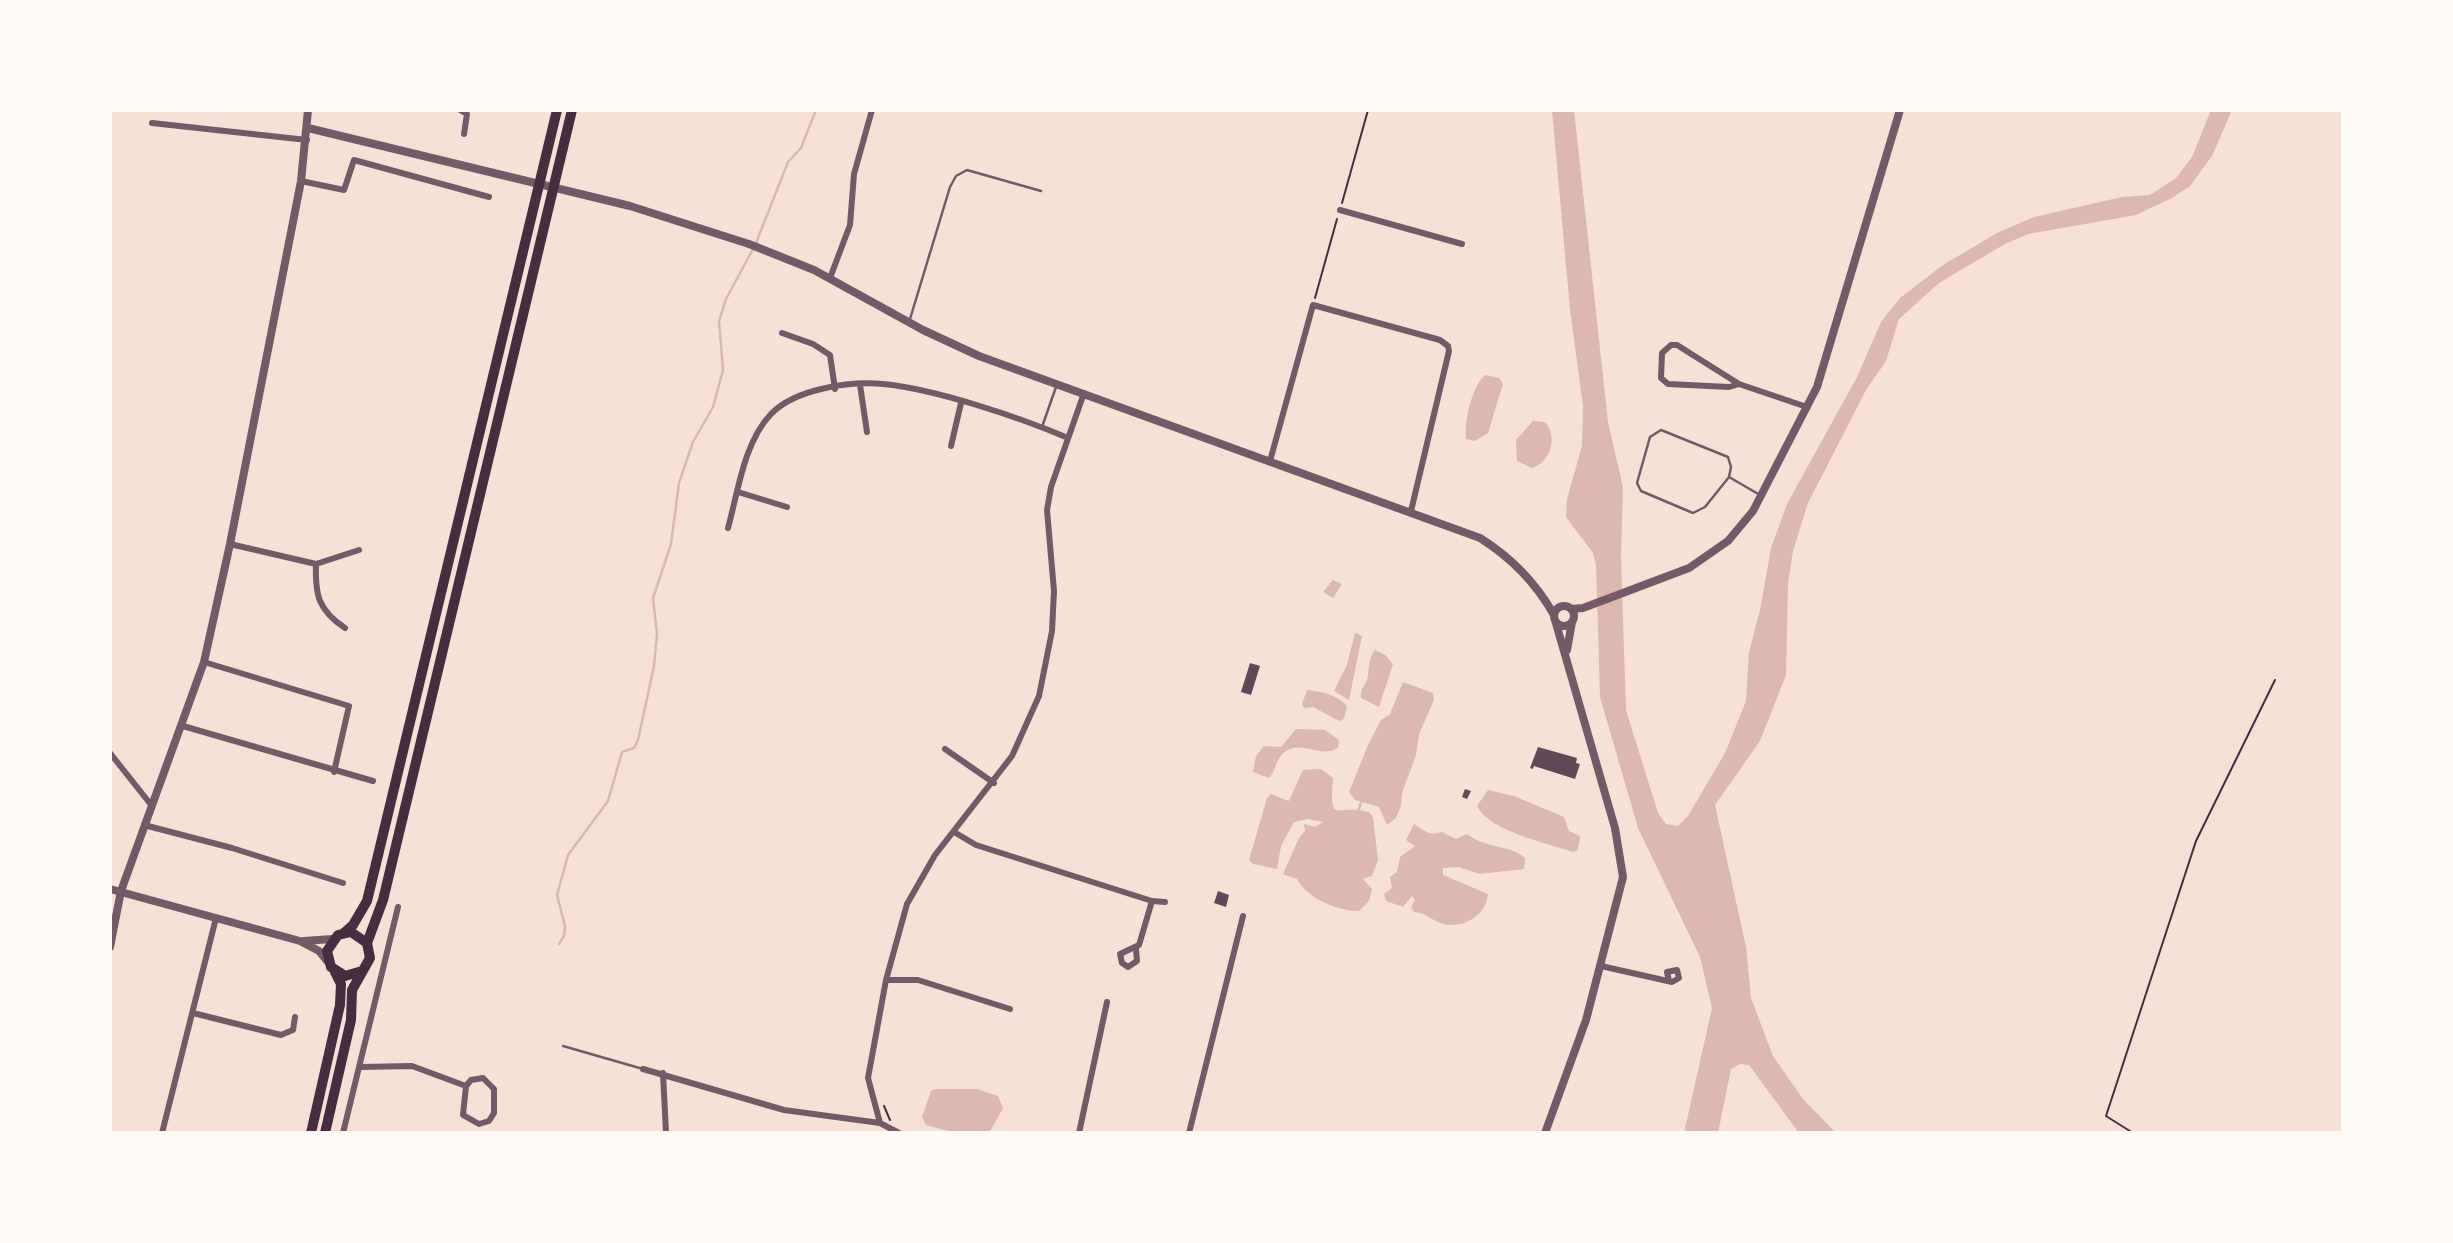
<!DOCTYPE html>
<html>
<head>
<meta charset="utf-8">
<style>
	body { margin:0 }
	#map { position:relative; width:2453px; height:1243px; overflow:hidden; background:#f7e1d7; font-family:Roboto,sans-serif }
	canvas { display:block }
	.frame { position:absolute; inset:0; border:112px solid #fffaf5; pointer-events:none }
</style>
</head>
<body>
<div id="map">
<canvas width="2453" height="1243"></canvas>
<div class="frame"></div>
</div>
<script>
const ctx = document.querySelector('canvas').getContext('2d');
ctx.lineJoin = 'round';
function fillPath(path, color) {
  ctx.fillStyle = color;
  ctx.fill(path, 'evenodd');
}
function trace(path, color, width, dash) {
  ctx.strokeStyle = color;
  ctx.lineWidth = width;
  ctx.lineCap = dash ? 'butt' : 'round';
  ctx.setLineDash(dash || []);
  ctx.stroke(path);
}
fillPath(new Path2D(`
	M1552,110H1574L1608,422L1623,487L1621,556L1626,710L1658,813L1666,824L1678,826L1688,816L1725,753L1746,701L1749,652L1760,610L1771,548L1787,504L1857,377L1881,322L1900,298L1943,265L1997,233L2034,217L2122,197L2150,195L2176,178L2192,157L2211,110H2232L2212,156L2190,186L2172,198L2136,215L2028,234L2005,244L1939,283L1899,319L1886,361L1866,390L1808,503L1793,551L1788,583L1786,675L1760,741L1715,805L1746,947L1751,998L1773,1056L1803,1099L1836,1133H1799L1749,1065L1740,1064L1731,1069L1718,1133H1684L1712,1008L1700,957L1638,828L1600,697L1596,565L1593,553L1566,517L1567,499L1582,446L1583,406L1570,310Z
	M1485,375L1499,378L1503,384L1488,433L1475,441L1466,439C1464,422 1472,386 1485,375Z
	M1533,421L1545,422C1558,437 1551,462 1532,468L1517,461L1516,440Z
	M1333,580L1342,584L1333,598L1323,592Z
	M1355,633L1362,636L1349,700L1334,691L1347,665Z
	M1375,650L1385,655L1393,664L1379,707L1361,698C1360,688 1364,688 1367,680C1370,670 1367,660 1375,650Z
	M1403,682L1433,693L1434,700L1419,734L1416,755L1402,793L1401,806L1396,818L1387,825L1379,807L1355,800L1349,792L1368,745L1381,720L1390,714Z
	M1307,690C1322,692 1337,694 1347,706L1344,719L1339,721L1313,707L1304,708L1302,704Z
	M1296,729L1325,730L1339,740L1338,748C1319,760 1297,735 1280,757C1275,764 1275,772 1269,778L1253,772L1256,756L1264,746L1281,747Z
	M1321,769L1333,778C1329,827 1336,803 1369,812L1373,817L1378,860L1372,876L1363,879L1372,889L1369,901L1359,911C1337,911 1307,898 1297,879L1283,874L1299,838L1305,831L1304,824L1315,827L1323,822L1307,819L1294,822L1281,846L1277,869L1253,864L1249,860L1267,798L1271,794L1289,801L1303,770Z
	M1488,790L1514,796L1564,817L1569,831L1580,836L1578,850L1573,852C1547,843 1489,831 1477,806Z
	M1414,824C1422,829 1429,837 1442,832L1456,839L1467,834C1486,849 1509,844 1525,858L1524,869L1479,874L1459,867L1443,868V875L1488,894C1486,917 1461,930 1440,923C1431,919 1424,913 1414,912L1411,907L1415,900L1412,896L1403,907L1386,901L1384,894L1392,888L1390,877L1397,872L1400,857L1415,846L1406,840Z
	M935,1089H977L998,1096L1003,1108L989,1133H956L926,1125L922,1117L931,1091Z`), '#dcb8b0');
trace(new Path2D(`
	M756,243L788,162L801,148L816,110
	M1359,809L1361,802
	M559,944L564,936L565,926L557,895L568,855L608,801L622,752L634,748L638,740L654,666L657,634L653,598L671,544L679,483L693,442L713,407L723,370L719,321L726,299L753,249`), '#dcb8b0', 2.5);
fillPath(new Path2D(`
	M1250,663L1260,666L1251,695L1241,692Z
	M1538,747L1577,758L1576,763L1580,764L1575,779L1534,766L1533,769L1530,768Z
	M1465,789L1471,791L1467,799L1462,797Z
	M1218,891L1229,895L1226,907L1214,903Z`), '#644757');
trace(new Path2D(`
	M1342,203L1368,110
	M1315,298L1337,219
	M884,1106L890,1120
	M2133,1133L2106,1116L2196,841L2275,680`), '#4a2c40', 2);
trace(new Path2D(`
	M910,319L950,187L956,176L967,170L1041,191
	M1042,427L1056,387
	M1729,477L1731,467L1728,457L1661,430L1650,437L1637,483L1641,491L1693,513L1705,507L1729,477L1760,495
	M563,1046L643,1069`), '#755966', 2.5);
trace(new Path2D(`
	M460,110L467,114L464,134
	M152,123L307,140
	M301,181L344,190L354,160L489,197
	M1340,210L1462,244
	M830,278L850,225L854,174L872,110
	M782,333L813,344L830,355L835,389
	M1739,384L1729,387L1668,384L1661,378L1662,353L1671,345H1677L1739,384L1807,407
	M860,385L867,432
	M951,446L961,403
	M1270,461L1313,305L1440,340L1448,346L1449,351L1411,511
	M738,492L787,507
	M728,528C738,492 744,442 771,414C795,389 849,381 883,384C935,389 1019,417 1068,438
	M230,544L316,564L359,550
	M316,564C315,595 318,610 345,628
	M204,662L349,706L334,772
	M183,726L373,781
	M945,749L994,783
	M110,753L152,806
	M144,825L232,848L343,883
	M954,832L976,845L1152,901L1139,945L1120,954L1122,963L1128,967L1137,961L1136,949
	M1152,901L1165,902
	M1601,966L1672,982L1679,978L1677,970L1667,972L1669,981
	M886,980H918L1010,1009
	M193,1013L281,1035L293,1030L295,1017
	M360,1067L412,1066L466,1086L471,1080L483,1078L494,1089V1113L489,1121L479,1124L463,1115L466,1086
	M643,1069L784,1110L880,1123
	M663,1073L666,1133
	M162,1133L216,918
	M343,1133L398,907
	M899,1133L880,1123L868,1078L886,980L907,904L935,855L1012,756L1039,696L1052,631L1054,591L1047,510L1051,487L1084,393
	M1079,1133L1107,1002
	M1189,1133L1243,916`), '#755966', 6);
trace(new Path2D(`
	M308,128L630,206L749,244L814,270L923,330L979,356L1480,538C1512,558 1536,583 1554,615
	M1554 616a10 10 0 1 1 20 0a10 10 0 1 1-20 0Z
	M1571,609L1583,608L1689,568L1728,541L1753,511L1817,387L1900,110
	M1567,650L1572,622
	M110,889L300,941L319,951L328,962
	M304,941L332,939
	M110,947L121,891L204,662L230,544L301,181L308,110
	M1545,1133L1586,1020L1623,877L1615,828L1555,620`), '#755966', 8);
trace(new Path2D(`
	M311,1133L340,1005L341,984L335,972
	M325,1133L351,1020L352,990L370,958L367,943L351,932L338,935L327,951L331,967L345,976L362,971`), '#4a2c40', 10);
trace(new Path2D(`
	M344,933L353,925L367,901L557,110
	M367,943L383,900L572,110`), '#4a2c40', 10);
</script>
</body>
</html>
